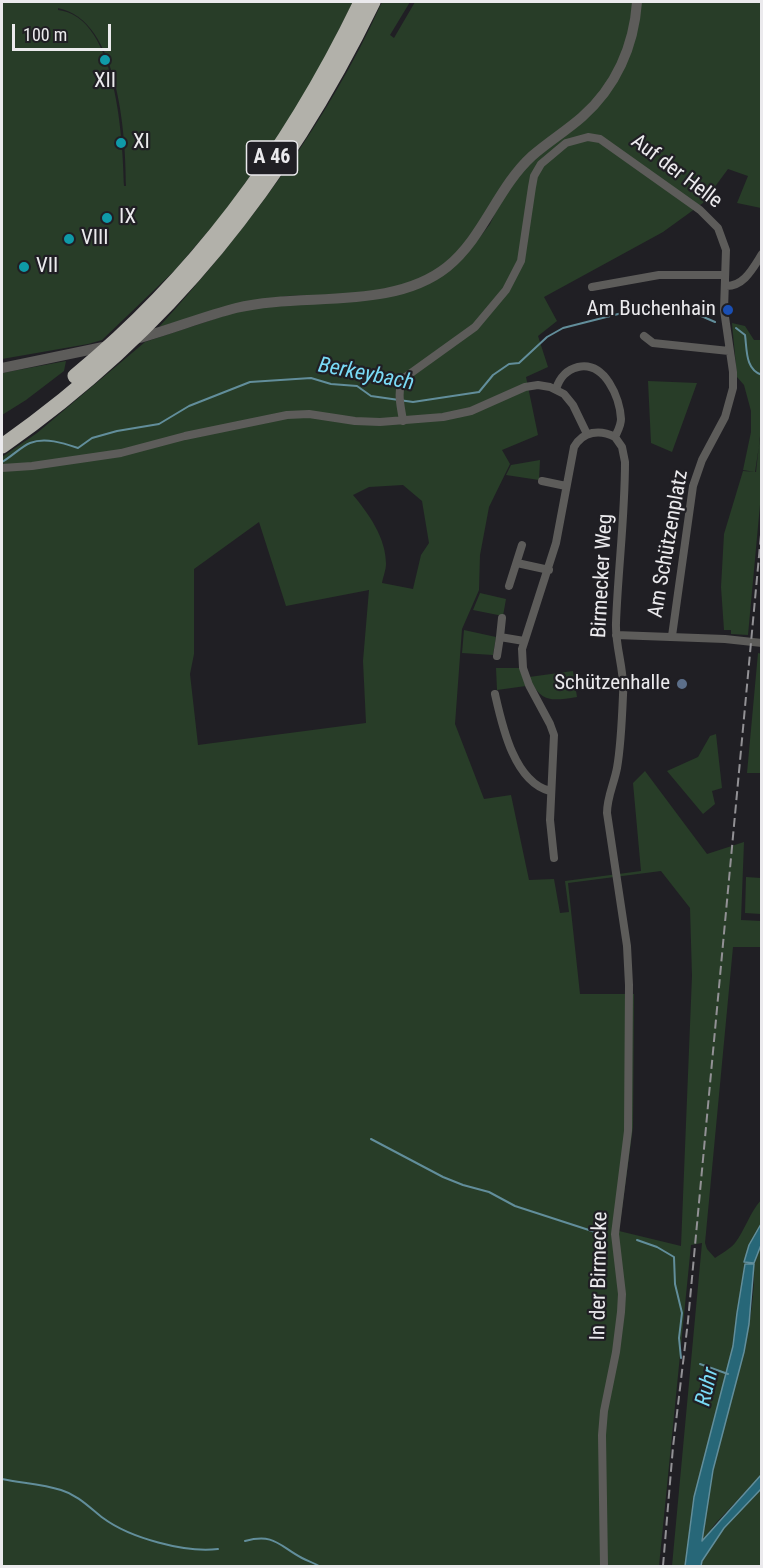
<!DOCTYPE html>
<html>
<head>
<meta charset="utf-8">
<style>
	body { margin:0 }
	#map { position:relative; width:763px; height:1568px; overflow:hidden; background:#201f24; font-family:"Roboto Condensed",sans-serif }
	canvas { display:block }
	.frame { position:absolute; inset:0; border:3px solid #ebeaed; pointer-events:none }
	.scale { position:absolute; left:12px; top:24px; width:99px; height:27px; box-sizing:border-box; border:3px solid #ebeaed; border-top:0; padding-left:8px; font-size:18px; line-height:21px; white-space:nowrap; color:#ebeaed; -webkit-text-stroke:4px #201f24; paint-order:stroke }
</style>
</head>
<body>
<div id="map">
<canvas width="763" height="1568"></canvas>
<div class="frame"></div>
<div class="scale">100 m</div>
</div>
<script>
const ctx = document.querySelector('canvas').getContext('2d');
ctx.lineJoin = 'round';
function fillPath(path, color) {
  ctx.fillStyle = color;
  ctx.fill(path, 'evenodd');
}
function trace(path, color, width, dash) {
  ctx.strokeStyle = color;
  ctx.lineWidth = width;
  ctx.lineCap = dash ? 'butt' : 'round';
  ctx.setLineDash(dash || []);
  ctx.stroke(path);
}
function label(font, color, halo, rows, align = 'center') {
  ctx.font = font + ' "Roboto Condensed",sans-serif';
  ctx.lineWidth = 4.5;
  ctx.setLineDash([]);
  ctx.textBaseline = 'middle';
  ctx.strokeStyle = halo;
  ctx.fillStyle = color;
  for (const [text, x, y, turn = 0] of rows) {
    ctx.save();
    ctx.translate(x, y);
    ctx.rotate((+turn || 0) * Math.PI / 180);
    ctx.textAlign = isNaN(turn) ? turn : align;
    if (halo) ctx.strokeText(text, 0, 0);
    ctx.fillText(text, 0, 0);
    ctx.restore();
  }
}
fillPath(new Path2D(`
	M2,2H353L311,85L266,154L222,215L175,270L102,340L88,344L2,359ZM58,8C119,20 126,136 126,186H124C123,141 117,16 58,10Z
	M382,2H410L390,35L394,38L415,2H761V208L737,203L748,176L728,169L703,203L663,232L544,297L557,321L538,336L548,367L526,377L538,435L502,450L510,464L489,507L480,555L479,590L462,629L455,724L484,799L511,795L529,880L554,879L560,913L569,912L565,881L641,871L633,783L645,771L707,854L744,842L741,920L761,921V947H733L705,1243L707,1249L715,1258C722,1253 730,1249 735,1243C745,1230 749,1214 761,1200V1475L715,1524L702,1542C706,1518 708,1493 713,1469C728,1401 756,1334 754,1263L745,1264L737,1313L733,1346L694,1497L685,1566H672L702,1243L691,1245L659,1566H2V457L37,433L145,342L236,312L288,303L311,302L310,295L287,296L236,305L159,327C247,230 328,122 382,2ZM524,164L528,165L503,197L490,224L477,241L472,237ZM403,485L422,501L429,543L421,555L413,589L382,583C383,577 386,570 386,564C386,538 369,514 353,495L369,487ZM259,522L286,606L369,590L363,661L366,723L198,745L190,674L194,654V569ZM661,871L690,908L692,976L681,1246L619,1231L633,1127L634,994H580L568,883Z
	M732,323L745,326L754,340H761L762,426L755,472L743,470L751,432V411L744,385L737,377Z
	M66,361L64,371L26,400L2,415V373Z
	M648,381L697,383L672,452L651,443Z
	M761,427V494L748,635L731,634V630H724L721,587L724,534L743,471L756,472Z
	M540,460L539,480L506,475L511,465Z
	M480,593L506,599L503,616L473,610Z
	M464,630L496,637L493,655L462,653Z
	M758,653L762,654L761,773H747Z
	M496,668H519L526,686L497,690Z
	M573,671L577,697C551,701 541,703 529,677Z
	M716,734L722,788L712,791L715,804L703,814L667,771L698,757L710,736Z
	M746,877L761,878V914L745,913Z
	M761,1489V1566H701L702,1561L724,1528Z`), '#283d28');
const water = new Path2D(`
	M761,1224V1245L754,1263L744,1262L749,1245Z
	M745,1264H754L749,1324L744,1352L713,1470L702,1541L761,1475V1489L724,1528L702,1561L701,1566H685L694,1497L733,1346L737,1313Z`);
fillPath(water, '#276778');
trace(water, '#628e9b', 1.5);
trace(new Path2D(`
	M736,328L745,335C747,349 745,370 762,375
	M2,462C11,457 22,446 30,443C45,437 63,443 78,448L92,438L117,431L159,424L189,406L250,382L311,378L331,384L357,386L371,396L413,402L479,392L493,375L509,364L519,363L547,337L563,328L630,311L676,305L715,322
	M371,1139L443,1177L463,1185L489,1192L515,1206L595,1232
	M637,1240L657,1247L674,1257L675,1284L682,1313L679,1338L681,1358
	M700,1364L728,1374
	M2,1479C21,1483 42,1484 61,1490C78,1495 90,1508 103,1518C130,1538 185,1553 218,1549
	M245,1541C275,1533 279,1546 302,1558C308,1561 314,1563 319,1566`), '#628e9b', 2);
trace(new Path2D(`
	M725,286C744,287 753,268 762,254
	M592,287L659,275H725
	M644,336L653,343L729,351
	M556,389C560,377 566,370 578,367C605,361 620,398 621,419C621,426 617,432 615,437L622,447L625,462C625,516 618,569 616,623C615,648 625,670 623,695C622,719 621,745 617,768C614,784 607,797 607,813L627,946L629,985L628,1131L615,1234L622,1294L621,1312L616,1352L604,1411L602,1435L604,1566
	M403,421C401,406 396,392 404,378L475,327L506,290L521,261L532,187L534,176L541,164L566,143L588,137L600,139L700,210L718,228L726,250L724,310L733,372V388L725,417L702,460L693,486L672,636
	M2,468L32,466L121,453L185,436L287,415L309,414L355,421L380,422L443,417L471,411L525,387L538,385L550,387L564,394L573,405L587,434
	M542,481L566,486
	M517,563L549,570
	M509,586L522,545
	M616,635L725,639L762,643
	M500,637L502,618
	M497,656L500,637L524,641
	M495,694C502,725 514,782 550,791
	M554,858L550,820L554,735L550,724L529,685L523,668L522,649L556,543L574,447C583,431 600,429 615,437`), '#5d5c5a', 8);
trace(new Path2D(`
	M132,340C167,331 201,317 236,308C302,292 392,311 447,267C484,237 497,188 532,156C548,142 566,131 582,117C616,87 634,46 637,2
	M2,368L108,346`), '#5d5c5a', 10);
trace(new Path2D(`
	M75,376C198,275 292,145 361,2
	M2,446C168,330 285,183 373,2`), '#b2b1aa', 15);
trace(new Path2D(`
	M663,1566L673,1447L688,1321L762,524`), '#929195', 2, [9, 4.5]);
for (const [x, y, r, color] of [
	[105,60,6,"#0f9aa8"],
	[121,143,6,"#0f9aa8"],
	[107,218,6,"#0f9aa8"],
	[69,239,6,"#0f9aa8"],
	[24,267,6,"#0f9aa8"],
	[728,310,6,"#1a4fb4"],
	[682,684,6,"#5c6f8a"]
]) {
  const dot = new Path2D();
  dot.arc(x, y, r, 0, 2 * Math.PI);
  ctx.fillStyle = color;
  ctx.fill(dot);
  trace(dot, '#201f24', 2);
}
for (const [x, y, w] of [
	[272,158,51]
]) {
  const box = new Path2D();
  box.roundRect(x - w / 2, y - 17, w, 34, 4.5);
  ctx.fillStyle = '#201f24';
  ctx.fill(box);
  trace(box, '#ebeaed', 1.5);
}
label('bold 20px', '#ebeaed', null, [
	["A 46",272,158]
]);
label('21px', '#ebeaed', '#201f24', [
	["XII",105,82,"center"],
	["XI",133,143],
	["IX",119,218],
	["VIII",81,239],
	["VII",36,267],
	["Am Buchenhain",716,310,"right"],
	["Schützenhalle",670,684,"right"]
], 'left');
label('21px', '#ebeaed', '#201f24', [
	["Auf der Helle",676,172,37],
	["Am Schützenplatz",669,544,-80],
	["Birmecker Weg",603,576,-87],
	["In der Birmecke",600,1276,-89]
]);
label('italic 22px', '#7adbf7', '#201f24', [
	["Berkeybach",366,375,11],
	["Ruhr",708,1387,-77]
]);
</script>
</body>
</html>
